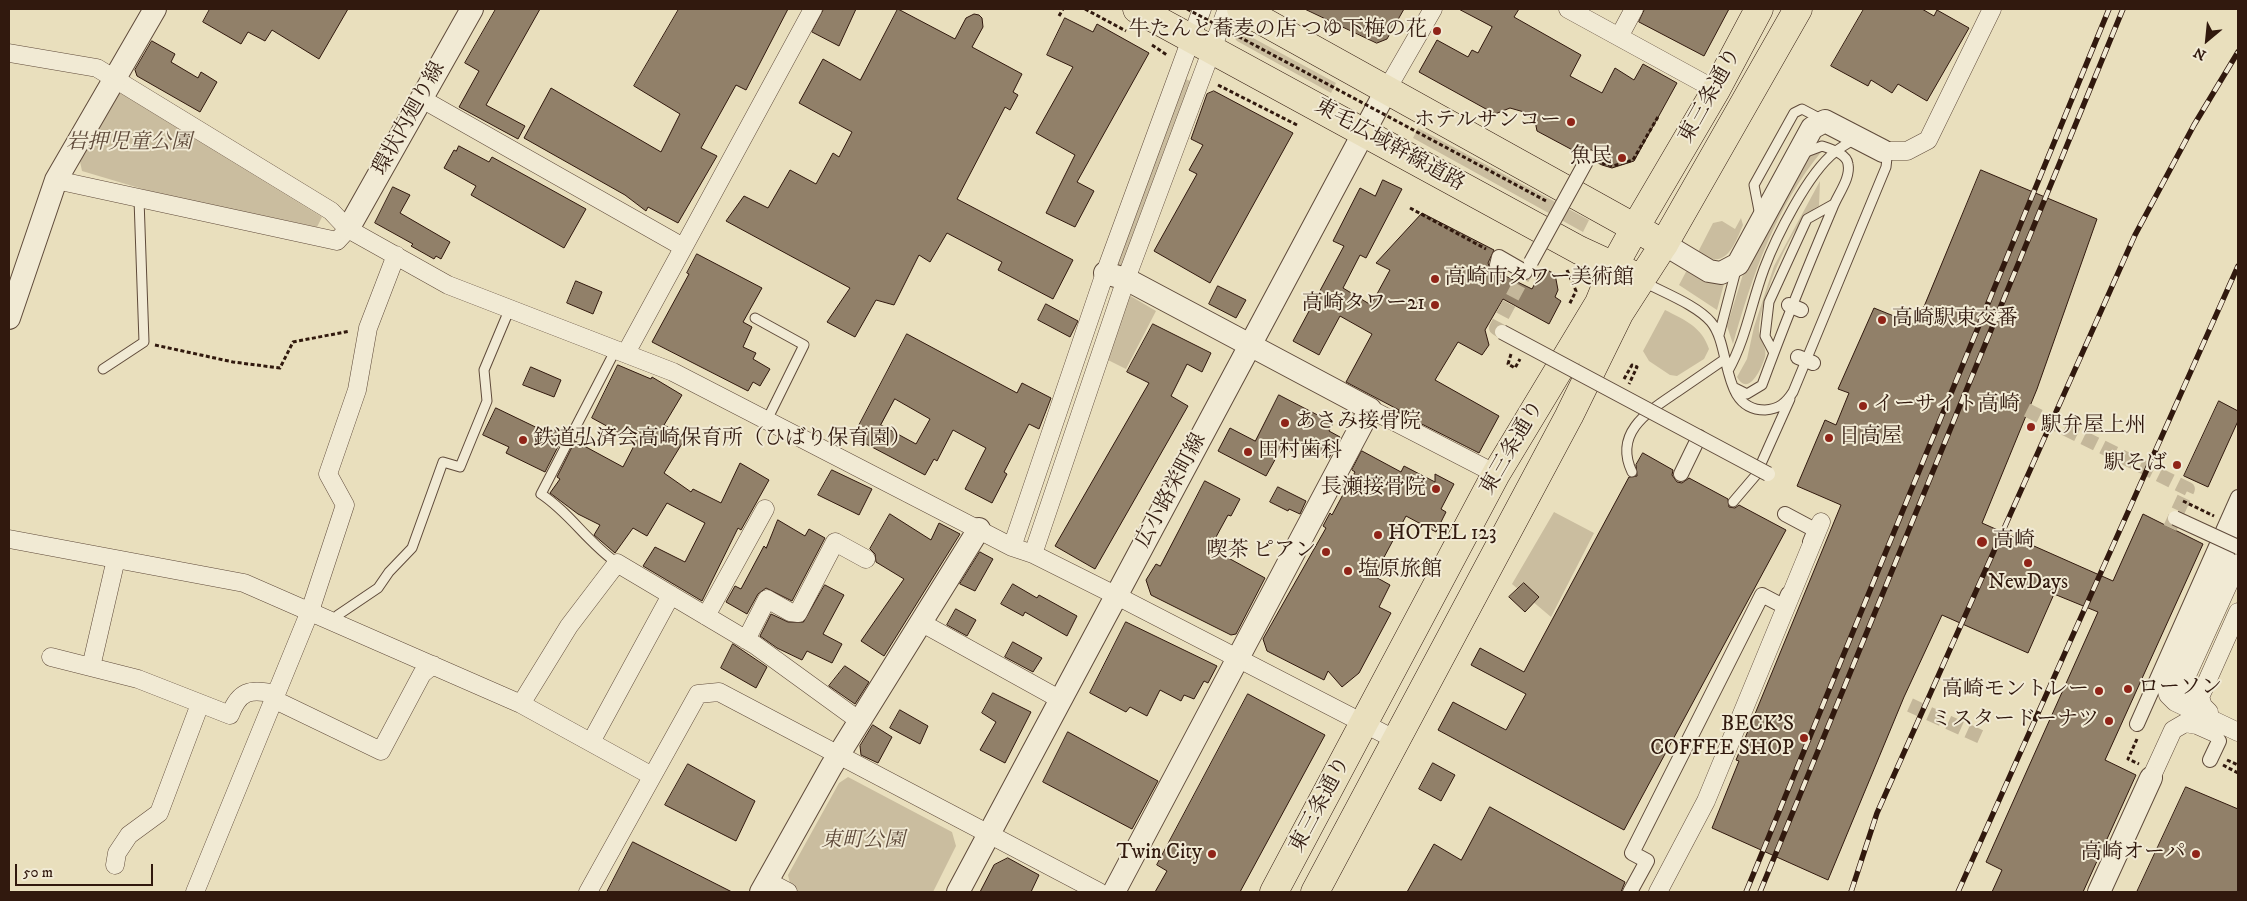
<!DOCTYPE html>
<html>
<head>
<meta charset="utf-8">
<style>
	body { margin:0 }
	#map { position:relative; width:2247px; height:901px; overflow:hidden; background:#e9dfbd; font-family:"IM FELL DW Pica",serif }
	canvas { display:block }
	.frame { position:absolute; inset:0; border:10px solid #31190e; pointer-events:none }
	.north { position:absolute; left:2182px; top:15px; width:50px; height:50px; -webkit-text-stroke:4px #f1ead4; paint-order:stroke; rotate:208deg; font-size:14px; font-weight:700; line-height:20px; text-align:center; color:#31190e }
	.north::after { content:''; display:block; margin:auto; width:18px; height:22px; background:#31190e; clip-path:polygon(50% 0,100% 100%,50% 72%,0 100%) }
	.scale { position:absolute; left:15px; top:864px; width:138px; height:22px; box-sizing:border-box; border:2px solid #31190e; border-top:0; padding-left:6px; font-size:15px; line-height:18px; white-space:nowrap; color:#31190e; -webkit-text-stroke:4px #f1ead4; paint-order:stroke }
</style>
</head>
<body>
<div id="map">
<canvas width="2247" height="901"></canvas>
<div class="frame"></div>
<div class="north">N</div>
<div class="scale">50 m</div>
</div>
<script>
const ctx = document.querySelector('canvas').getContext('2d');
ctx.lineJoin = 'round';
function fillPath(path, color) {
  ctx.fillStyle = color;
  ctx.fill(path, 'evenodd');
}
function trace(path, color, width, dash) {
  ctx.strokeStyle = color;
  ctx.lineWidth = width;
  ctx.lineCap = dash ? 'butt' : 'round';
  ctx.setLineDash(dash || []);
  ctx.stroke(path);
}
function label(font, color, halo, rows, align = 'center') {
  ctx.font = font + ' "IM FELL DW Pica","Noto Serif JP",serif';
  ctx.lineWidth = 4;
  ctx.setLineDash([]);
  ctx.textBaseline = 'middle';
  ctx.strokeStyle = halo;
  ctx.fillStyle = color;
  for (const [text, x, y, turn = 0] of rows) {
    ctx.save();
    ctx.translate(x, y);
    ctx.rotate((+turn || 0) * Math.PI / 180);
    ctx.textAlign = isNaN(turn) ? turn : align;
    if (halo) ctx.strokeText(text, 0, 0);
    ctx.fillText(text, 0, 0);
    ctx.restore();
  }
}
fillPath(new Path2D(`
	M1234,31L1242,32L1336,83L1331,93L1237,41L1232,35Z
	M1183,78L1193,82L1126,267L1117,264Z
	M114,93L122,94L322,217L317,227L166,196L82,171L78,152Z
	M1418,128L1589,220L1583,232L1413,138Z
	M1822,151C1776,206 1752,276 1733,344L1727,326L1744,271L1808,156Z
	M1820,181L1819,206C1792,218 1761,299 1759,328C1758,337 1768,349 1765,357C1762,367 1749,398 1737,377L1747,359L1754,327L1774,266Z
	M1741,218L1743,225C1733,248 1726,270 1697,254L1713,223L1722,221L1735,229Z
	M1687,270L1725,280L1717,310L1679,285Z
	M1127,294L1156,311L1126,369L1104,358Z
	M1665,310C1685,320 1702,327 1709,349L1704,359L1677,376L1670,375L1649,361L1643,351Z
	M1554,512L1594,533L1551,617L1512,584Z
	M848,777L952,832L956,846L933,892H799L791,888L788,875L839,783Z`), '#cabd9f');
const building = new Path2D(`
	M210,9H348L319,59L272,30L265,41L248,32L241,44L203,22Z
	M496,9H540L486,105L525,126L518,139L459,107L479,71L465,63Z
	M679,9H788L746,90L736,85L701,148L717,156L678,223L648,207L646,211L625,195L524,138L551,88L661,152L680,114L634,86Z
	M824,9H856L839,46L812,32Z
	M898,9L955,39L966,18L974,14L979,15L982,18L983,27L972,47L1022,74L1013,92L1018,95L1010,110L1005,107L957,199L1073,260L1053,299L998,270L1002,262L947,233L930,262L919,255L894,305L876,300L855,337L827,322L850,288L726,221L744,196L768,208L790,170L816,184L833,153L839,157L852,132L799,103L823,59L860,80Z
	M1305,9H1404L1387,39L1377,43Z
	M1459,9H1519L1514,17L1581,55L1570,76L1602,93L1615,68L1634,80L1643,64L1677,83L1634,161L1612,168L1602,165L1596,162V154L1592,150H1584L1580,154L1537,131L1535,121L1524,112L1510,108L1495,114L1419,72L1437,40L1468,57L1472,50L1478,53L1492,27Z
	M1645,9H1729L1704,56L1639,22Z
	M1864,9H1922L1934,16L1937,10L1969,28L1927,101L1898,84L1892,93L1871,80L1868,86L1831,66Z
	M1065,18L1093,32L1097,24L1149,53L1077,182L1094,191L1075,227L1046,213L1075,155L1036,133L1073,67L1047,55Z
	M152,41L175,54L171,62L198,78L201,72L217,82L200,112L137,76L135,70Z
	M1214,91L1293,133L1210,283L1154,251L1197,174L1189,170L1203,145L1191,139L1207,94Z
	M459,146L489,162L492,157L586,209L564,248L471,195L476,186L444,168L454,150L456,151Z
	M1981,170L2097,219L2037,389L1982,523L2113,581L2143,514L2203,544L2105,760L2136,775L2083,892H1992L2002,870L1986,862L2098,612L2054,594L2028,653L1942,615L1904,697L1828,880L1712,828L1739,761L1736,760L1841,505L1797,486L1825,420L1836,425L1849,393L1838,389L1874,308L1916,325Z
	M1383,180L1402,189L1366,258L1360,255L1343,288L1371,305L1390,270L1376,263L1422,213L1494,250L1488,263L1491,271L1494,273H1499L1532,289L1543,268L1555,274L1558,290L1555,297L1561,301L1549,324L1503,299L1485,330L1489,345L1482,355L1458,342L1435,380L1499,416L1479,453L1398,412L1399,410L1346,382L1372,334L1340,316L1319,355L1293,341L1344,246L1333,241L1360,188L1375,196Z
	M393,187L410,195L400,213L450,242L441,259L436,256L434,259L411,246L413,244L375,223Z
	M697,254L762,288L743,322L752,327L743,347L756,353L753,359L770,369L760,386L753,382L748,391L652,342L689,274L687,273Z
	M576,281L602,292L593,314L567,303Z
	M1218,286L1246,300L1236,318L1209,304Z
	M1046,304L1078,321L1070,337L1038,320Z
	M1153,324L1211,353L1202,372L1187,364L1171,396L1188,406L1095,569L1055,546L1149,383L1127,372Z
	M907,334L1017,393L1022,383L1051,398L1039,429L1029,424L1004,472L1007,474L992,503L965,489L986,448L953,430L937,461L934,459L925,475L853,437ZM895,399L930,419L916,444L881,425Z
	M618,365L651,379L652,377L682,395L664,425L686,437L664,473L691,492L693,489L721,503L740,463L769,480L741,530L738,528L702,601L643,566L655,547L685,562L705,523L667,503L647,536L633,528L615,553L594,535L600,525L578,514L550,493L560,479L557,477L575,441L623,467L636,442L592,418Z
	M531,367L561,380L554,397L523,385Z
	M1279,395L1333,423L1329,431L1340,437L1329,458L1297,441L1291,452L1282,447L1266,476L1218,451L1230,428L1255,441Z
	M2219,401L2238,411V421L2208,487L2184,476Z
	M496,408L552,435L554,430L564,435L545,472L506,453L509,447L483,435Z
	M1362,451L1401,472L1404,466L1435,482V474L1454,484L1441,509L1446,512L1436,532L1406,516L1374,576L1390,585L1379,607L1391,613L1359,673L1342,687L1328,671L1324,680L1267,651L1263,639L1326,528L1323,526L1330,513L1332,515L1355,472L1352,470Z
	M1643,453L1673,470L1672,475L1677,482L1682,483L1689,478L1728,499L1729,507L1735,508L1739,505L1786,530L1624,830L1438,730L1453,702L1506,730L1526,694L1471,665L1480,648L1524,672L1629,477L1637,476L1636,465Z
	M832,470L872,489L859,515L818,495Z
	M1205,481L1240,499L1231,516L1228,515L1210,548L1265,578L1236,634L1231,635L1151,595L1146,580L1156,564L1160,566Z
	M1278,487L1306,501L1300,514L1289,509L1288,511L1270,502Z
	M890,514L931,540L939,523L960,534L884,656L861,641L904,579L876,562L875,554L870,549Z
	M778,520L805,536L809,529L825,538L792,601L766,588L758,594L747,614L726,602L735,586L741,589L764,546L766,548Z
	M980,552L993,559L975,591L960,584Z
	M1524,583L1539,597L1525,612L1509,597Z
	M1013,584L1037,598L1039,595L1077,616L1067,636L1025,612L1023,616L1001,604Z
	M825,585L844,595L823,634L842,644L832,663L807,651L802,660L777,648L760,636L771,614L788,622H803Z
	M956,609L976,620L967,636L947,625Z
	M1126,622L1217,666L1208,683L1204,681L1194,699L1184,695L1181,701L1160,690L1147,716L1130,707L1126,712L1090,693Z
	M1013,642L1042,658L1033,672L1005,657Z
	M733,644L767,667L756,688L721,668Z
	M845,666L869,682L855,704L829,686Z
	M993,693L1031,712L1005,763L980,750L996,722L982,713Z
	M1248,694L1325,735L1240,892H1155L1167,871L1157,865Z
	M900,710L928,726L920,744L890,728Z
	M873,725L892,737L878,763L861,755L860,746Z
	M1068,732L1158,781L1132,829L1043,782Z
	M1433,763L1455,775L1441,801L1419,789Z
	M688,764L755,801L736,841L665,805Z
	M2186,787L2238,809V892H2137Z
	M1490,807L1625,882L1621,892H1407L1434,844L1461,860Z
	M633,842L732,892H607Z
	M1008,858L1039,875L1031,892H980L994,865Z`);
fillPath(building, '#918069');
trace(building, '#31190e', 1);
trace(new Path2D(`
	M1502,332L1496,328L1531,262
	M2027,410L2188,489L2170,528
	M1910,705L1983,738`), '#c4b79a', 14, [14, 7]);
const service = new Path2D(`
	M1760,216L1754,185L1794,113L1802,109L1823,120
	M1642,281C1662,292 1697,305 1711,322C1732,347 1720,410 1765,410C1779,409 1786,403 1793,392L1886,167L1887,158L1883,151
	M755,318L804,345L767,420
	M1719,335L1736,270
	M616,349L541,494C570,513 588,543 617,563
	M1774,353L1765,336L1769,302L1807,219L1834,204
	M103,369L144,342L139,199
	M1728,371C1746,339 1751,304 1764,269C1776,237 1808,173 1835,152C1841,147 1848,143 1855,139
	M1735,388L1747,394L1762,385C1784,325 1808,266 1833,207C1838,194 1851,178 1848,164C1847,154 1831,149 1822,146L1806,152
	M1632,472C1613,432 1649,411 1677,392C1693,381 1709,370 1725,359
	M1733,502L1756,475L1790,399
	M335,622L338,615L378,588L389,572L412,548L443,462L460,467L487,401L484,370L510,308`);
const pedestrian = new Path2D(`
	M1497,265L1499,257L1525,272
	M1789,305L1801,310
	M1798,357L1813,363
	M1681,474L1699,437
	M1785,514L1815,530L1810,542
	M2137,724L2238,497
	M2210,760L2219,741
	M1630,892L1647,861L1632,853L1762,595L1783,606L1788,594`);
const minor = new Path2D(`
	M1568,9L1716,90
	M1619,37L1634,9
	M9,53L97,68L331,211L348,229L448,285L673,372L1012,547L1033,554L1117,596L1396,740
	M1387,89L1433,9
	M422,99L683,247
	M1883,151H1907L1928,140L1992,9
	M56,180L337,241L348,229
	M626,353L813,9
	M1370,409L1496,474
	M2238,524L2165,684L2168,695L2175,702L2238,732
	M9,539L244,583L521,704L652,776
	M1012,547L1105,273L1202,9
	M1033,554L1126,279L1227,9
	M706,616L765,509
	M922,623L1061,700
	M746,640L767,599L790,612L798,613L835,542L866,559
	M51,657L138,679L230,715C239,691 250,688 275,694
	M91,667L116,559
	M273,699L381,751L422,674L433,665
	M521,704L569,626L617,563L755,645L861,722
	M2202,709L2185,696L2183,684L2238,563
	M2209,712L2203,706L2200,697L2238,612
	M591,742L671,595
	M2151,778L2173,730L2185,723L2197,725L2215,733
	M115,865L117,853L129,835L159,813L200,704
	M767,881L788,892
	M195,892L310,611L345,505L328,474L357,390L368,328L396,255
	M588,892L698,694L719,692L1099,892
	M1658,892L1706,801L1821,522`);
const tertiary = new Path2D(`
	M348,229L472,9
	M1664,244L1709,271L1721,273L1738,264L1812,128L1825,121L1883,151
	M1105,273L1126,279L1370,409L1114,892
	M9,318L56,180L155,9
	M761,892L831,767L979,529
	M958,892L1387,89
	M2099,892L2151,778`);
const primary = new Path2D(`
	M1635,228L1716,90L1759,9
	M1664,244L1798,9`);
const trunk = new Path2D(`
	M1137,9L1579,250L1631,274
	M1241,9L1664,244L1619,314L1569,416L1315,892
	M1274,892L1496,474L1599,303L1614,266L1635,228`);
trace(service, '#5f4a3a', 11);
trace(pedestrian, '#5f4a3a', 16);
trace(minor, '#5f4a3a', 19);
trace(tertiary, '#5f4a3a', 24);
trace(primary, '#31190e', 29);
trace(trunk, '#31190e', 29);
trace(new Path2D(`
	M1085,9L1126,31
	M1059,16L1063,9
	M1152,45L1167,55
	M1218,85L1299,126
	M1602,163L1613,166L1633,160L1659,115
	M1410,208L1486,249
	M1567,270L1576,291L1569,305
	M155,345L233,362L280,368L293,342L350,331
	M1511,354L1508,364L1515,368L1520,359
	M1624,379L1632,365L1637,367L1629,384
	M2183,501L2214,516
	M2137,739L2128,759L2139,764
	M2227,760L2238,765
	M2223,765L2238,773`), '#31190e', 3, [4, 2.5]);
trace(service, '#f1ead4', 9);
trace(pedestrian, '#f1ead4', 14);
trace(minor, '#f1ead4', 18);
trace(tertiary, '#f1ead4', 22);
trace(primary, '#e9dfbd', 28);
trace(trunk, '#e9dfbd', 28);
const rail = new Path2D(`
	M1746,892L2109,9
	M1760,892L2123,9
	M1851,892L1877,813L2135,235L2194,125L2238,52
	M1958,892L2238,266`);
trace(rail, '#31190e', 5.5);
trace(rail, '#f1ead4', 4, [11]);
const pedestrianBridge = new Path2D(`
	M1531,262L1588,158
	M1502,332L1768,474
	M2175,518L2238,547`);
trace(pedestrianBridge, '#5f4a3a', 16, []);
trace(new Path2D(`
	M1187,9L1548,202`), '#31190e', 3, [4, 2.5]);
trace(pedestrianBridge, '#f1ead4', 14);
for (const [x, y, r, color] of [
	[1437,31,5,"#8f2418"],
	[1571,122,5,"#8f2418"],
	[1622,158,5,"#8f2418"],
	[1435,279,5,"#8f2418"],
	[1435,305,5,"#8f2418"],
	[1882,320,5,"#8f2418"],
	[1863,406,5,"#8f2418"],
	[1285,423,5,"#8f2418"],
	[2031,427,5,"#8f2418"],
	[1829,438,5,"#8f2418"],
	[523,440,5,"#8f2418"],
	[1248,452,5,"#8f2418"],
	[2177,465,5,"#8f2418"],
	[1436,489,5,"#8f2418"],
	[1378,535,5,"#8f2418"],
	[1982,542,6,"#8f2418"],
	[1326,552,5,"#8f2418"],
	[2028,563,5,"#8f2418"],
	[1348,571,5,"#8f2418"],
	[2128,689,5,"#8f2418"],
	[2099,691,5,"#8f2418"],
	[2109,721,5,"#8f2418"],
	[1804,738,5,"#8f2418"],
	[1212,854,5,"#8f2418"],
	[2196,854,5,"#8f2418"]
]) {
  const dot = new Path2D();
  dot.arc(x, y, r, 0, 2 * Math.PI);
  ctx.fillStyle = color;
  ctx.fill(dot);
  trace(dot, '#f1ead4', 2);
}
label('21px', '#31190e', '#f1ead4', [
	["牛たんと蕎麦の店 つゆ下梅の花",1427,31],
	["ホテルサンコー",1561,122],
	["魚民",1612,158],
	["高崎市タワー美術館",1445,279,"left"],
	["高崎タワー21",1425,305],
	["高崎駅東交番",1892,320,"left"],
	["イーサイト高崎",1873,406,"left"],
	["あさみ接骨院",1295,423,"left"],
	["駅弁屋上州",2041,427,"left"],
	["日高屋",1839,438,"left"],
	["鉄道弘済会高崎保育所（ひばり保育園）",533,440,"left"],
	["田村歯科",1258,452,"left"],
	["駅そば",2167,465],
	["長瀬接骨院",1426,489],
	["HOTEL 123",1388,535,"left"],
	["高崎",1993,542,"left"],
	["喫茶 ピアン",1316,552],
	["塩原旅館",1358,571,"left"],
	["NewDays",2028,584,"center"],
	["ローソン",2138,689,"left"],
	["高崎モントレー",2089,691],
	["ミスタードーナツ",2099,721],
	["BECK'S",1794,726],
	["COFFEE SHOP",1794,750],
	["Twin City",1202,854],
	["高崎オーパ",2186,854]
], 'right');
label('21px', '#31190e', '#f1ead4', [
	["東三条通り",1711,96,-61],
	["環状内廻り線",410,119,-61],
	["東毛広域幹線道路",1389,146,29],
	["東三条通り",1513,448,-60],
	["広小路栄町線",1172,491,-62],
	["東三条通り",1321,805,-62]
]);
label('italic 21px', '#5f4a3a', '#f1ead4', [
	["岩押児童公園",129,144],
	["東町公園",863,842]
]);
</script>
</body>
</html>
